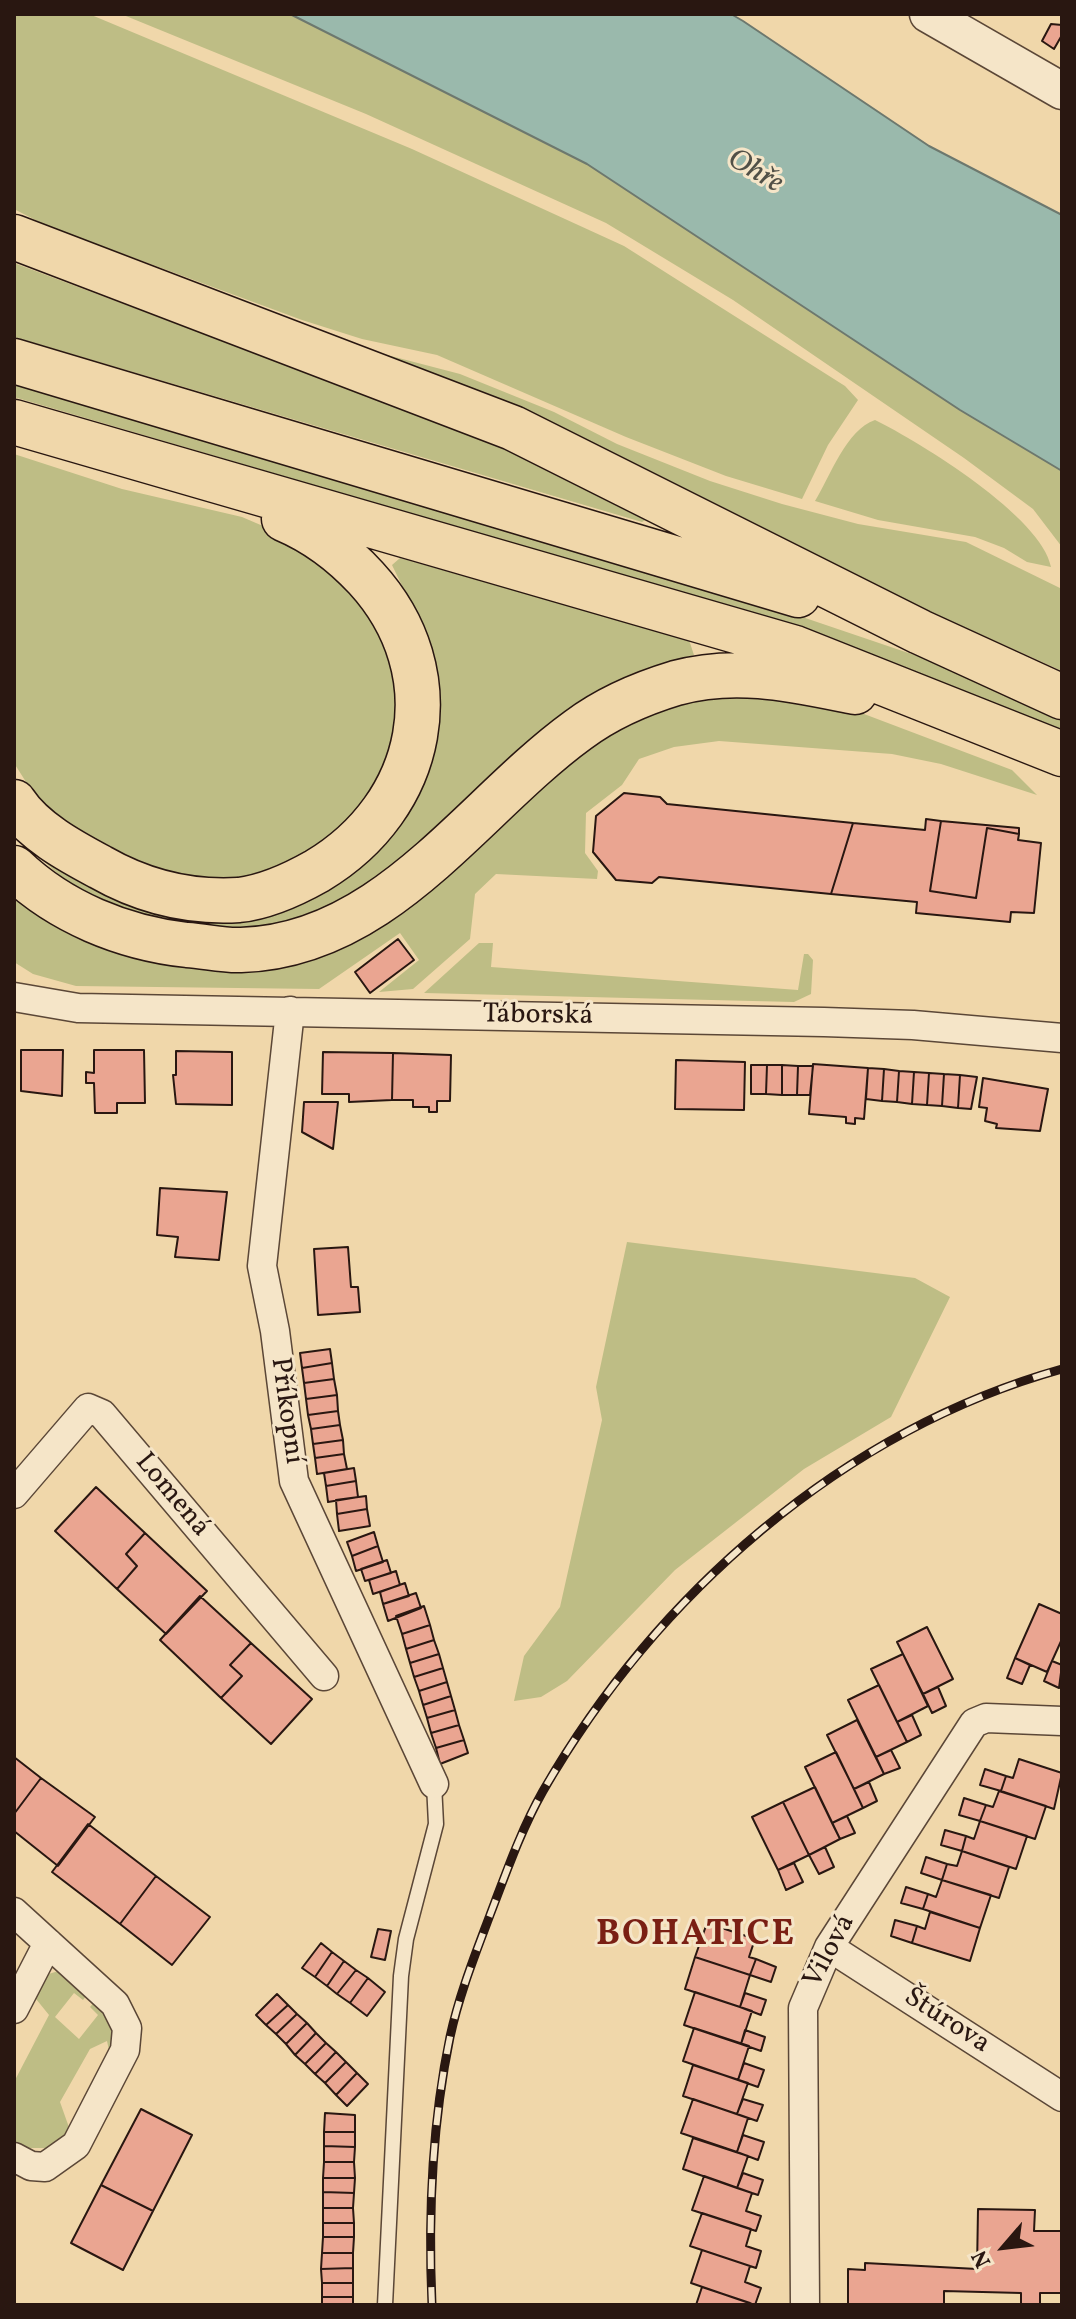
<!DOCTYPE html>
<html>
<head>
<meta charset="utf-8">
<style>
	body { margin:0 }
	#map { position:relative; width:1076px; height:2319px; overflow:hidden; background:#f0d7aa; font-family:Vollkorn,serif }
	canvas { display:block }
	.frame { position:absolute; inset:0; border:16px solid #291711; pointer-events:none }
	.north { position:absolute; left:964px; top:2207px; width:80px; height:80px; -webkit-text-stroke:6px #f5e5c8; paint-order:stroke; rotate:242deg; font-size:22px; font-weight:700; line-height:32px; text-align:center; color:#291711 }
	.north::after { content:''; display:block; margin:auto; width:28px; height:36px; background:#291711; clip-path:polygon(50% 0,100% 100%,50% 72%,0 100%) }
</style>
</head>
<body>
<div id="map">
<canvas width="1076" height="2319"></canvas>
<div class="frame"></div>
<div class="north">N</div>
</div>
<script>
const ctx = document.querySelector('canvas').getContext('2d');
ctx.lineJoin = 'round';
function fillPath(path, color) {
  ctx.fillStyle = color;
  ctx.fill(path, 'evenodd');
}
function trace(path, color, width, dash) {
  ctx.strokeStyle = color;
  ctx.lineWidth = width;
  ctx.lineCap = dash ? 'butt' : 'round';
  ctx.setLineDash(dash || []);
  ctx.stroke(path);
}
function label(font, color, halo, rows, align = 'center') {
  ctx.font = font + ' Vollkorn,serif';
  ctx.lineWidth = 6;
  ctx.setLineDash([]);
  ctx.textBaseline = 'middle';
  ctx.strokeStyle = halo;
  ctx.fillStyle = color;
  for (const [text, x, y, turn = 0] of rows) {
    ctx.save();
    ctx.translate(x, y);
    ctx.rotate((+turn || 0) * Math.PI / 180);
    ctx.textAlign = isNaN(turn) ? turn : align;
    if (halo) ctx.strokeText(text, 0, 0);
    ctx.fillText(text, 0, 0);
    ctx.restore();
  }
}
fillPath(new Path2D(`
	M14,14H89L412,149L624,246L845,386L858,400L828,445L802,499L726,476L626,437L437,355L362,339L302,320L45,225L14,209Z
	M121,14H290L302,18L587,164L960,410L1062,471V547L1033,509L964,458L733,300L606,223L366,114Z
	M14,263L268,358L446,417L647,519L642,522L14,337Z
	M322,338L460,374L554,412L617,444L710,481L782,504L858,524L966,542L1062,589V671Z
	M14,382L761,603L935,662L1062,716V731L903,666L689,595L14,397Z
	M875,420C920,442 1042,517 1051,567L1027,562L1004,548L975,537L878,520L815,501C831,475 846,430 875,420Z
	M14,454L122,489L242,517L291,538L345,580L380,633L392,667L397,697L394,738L386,770L348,827L275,874L215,882L154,873L45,812L14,763Z
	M400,558L689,640L694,655L591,695L528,744L390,875L308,917L267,927H207L120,909L75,889L14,835L70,874L330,885L364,864L393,827L426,635L392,565Z
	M706,690L835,703L1012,770L1037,795L941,764L892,754L719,741L674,747L639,759L622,785L586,813L585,853L598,871L597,879L496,874L475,894L470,939L413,989L379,992L419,960L400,933L319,989L76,986L33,974L14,962V888L256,963L604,731Z
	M479,943H493L491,967L798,990L804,954H808L813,960L811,994L794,1002L424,993Z
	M627,1242L915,1278L950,1297L891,1417L804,1469L675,1570L567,1681L541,1697L514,1701L524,1656L560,1607L602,1420L596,1387Z
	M62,1970L89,1992L83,2000L74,1993L55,2017L79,2039L98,2015L90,2007L97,1999L114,2031L111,2060L107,2041L90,2049L60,2102L71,2133L53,2148H14V2082L49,2015L32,1994L45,1975Z`), '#bebd85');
const water = new Path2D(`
	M290,14H731L743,21L929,146L1062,215V471L960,410L587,164Z`);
fillPath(water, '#9ab9ac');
trace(water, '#6d786e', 2);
const building = new Path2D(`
	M1051,24L1062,25V35L1054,49L1042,41Z
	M624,793L660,797L667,804L853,823L831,894L659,877L652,883L616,880L593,852L596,816Z
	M926,819L941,821L930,891L976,898L987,828L1019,834L1018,840L1041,843L1034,913L1011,912L1010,922L916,913L917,902L831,894L853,823L925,830Z
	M941,821L1019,828V834L987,828L976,898L930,891Z
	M398,939L414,960L370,993L355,972Z
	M21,1050H63L62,1096L21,1091Z
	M94,1050H144L145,1103H117V1113H95L94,1083H86V1072L94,1073Z
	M176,1051L232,1052V1105L176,1104L173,1075H176Z
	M323,1052L393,1053L392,1100L349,1102V1094H322Z
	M393,1053L451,1055L450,1101H437V1112H429V1107H413V1100H392Z
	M676,1060L745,1062L744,1110L675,1109Z
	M813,1064L868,1068L864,1119L855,1118V1124L846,1123V1117L809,1114Z
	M751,1065H767L766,1094H751Z
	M767,1065H782V1095L766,1094Z
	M782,1065L798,1066L797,1095H782Z
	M798,1066H813L810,1095H797Z
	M868,1068L884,1069L882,1101L866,1099Z
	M884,1069L899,1071L897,1102L882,1101Z
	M899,1071L914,1072L912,1104L897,1102Z
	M914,1072L929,1073L927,1105L912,1104Z
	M929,1073L944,1074L942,1106L927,1105Z
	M944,1074L960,1075L958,1108L942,1106Z
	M960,1075L977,1077L971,1109L958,1108Z
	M983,1078L1048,1089L1040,1131L996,1128L997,1124L985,1121L987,1108L979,1107Z
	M304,1102H338L333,1149L302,1132Z
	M160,1188L227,1192L219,1260L175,1257L178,1237L157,1235Z
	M348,1247L351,1287H358L360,1312L318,1315L314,1249Z
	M330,1349L332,1363L302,1368L300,1353Z
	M332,1363L334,1379L304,1383L302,1368Z
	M334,1379L337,1395L306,1399L304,1383Z
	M337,1395L338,1411L308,1415L306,1399Z
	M338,1411L340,1425L311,1429L308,1415Z
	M340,1425L343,1440L313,1444L311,1429Z
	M343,1440L344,1454L315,1458L313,1444Z
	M344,1454L347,1469L317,1474L315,1458Z
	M354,1468L356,1481L326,1486L324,1473Z
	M356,1481L358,1497L328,1502L326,1486Z
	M96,1487L145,1533L126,1554L137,1566L117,1589L55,1531Z
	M366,1496L367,1509L337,1514L336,1500Z
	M367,1509L370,1526L339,1531L337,1514Z
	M374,1532L378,1546L352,1556L347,1542Z
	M145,1533L207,1591L166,1634L117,1589L137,1566L126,1554Z
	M378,1546L383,1562L356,1571L352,1556Z
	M387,1560L391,1573L365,1581L361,1569Z
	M396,1571L400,1585L373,1594L369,1580Z
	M405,1583L409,1596L383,1604L380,1592Z
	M416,1593L421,1608L388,1621L383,1604Z
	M200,1596L251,1643L230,1665L242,1676L221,1698L160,1640Z
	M1039,1604L1062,1614V1639L1047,1672L1015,1658Z
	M424,1606L430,1625L402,1634L396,1616Z
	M430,1625L434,1640L406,1649L402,1634Z
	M927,1627L953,1679L923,1694L897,1642Z
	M434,1640L439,1654L410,1663L406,1649Z
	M251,1643L312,1699L271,1744L221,1698L242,1676L230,1665Z
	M439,1654L443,1668L414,1677L410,1663Z
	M903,1654L928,1706L897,1722L871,1669Z
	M1015,1658L1030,1665L1022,1684L1007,1678Z
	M1052,1661L1062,1665L1059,1688L1044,1681Z
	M443,1668L447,1682L419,1691L414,1677Z
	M447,1682L451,1696L423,1705L419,1691Z
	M879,1685L907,1742L876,1757L848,1700Z
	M938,1687L946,1706L932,1713L923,1694Z
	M451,1696L455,1710L427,1718L423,1705Z
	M455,1710L459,1725L431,1733L427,1718Z
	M912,1715L921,1735L907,1742L897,1722Z
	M857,1720L884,1774L854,1789L827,1735Z
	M459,1725L464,1740L436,1748L431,1733Z
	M464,1740L468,1753L440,1764L436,1748Z
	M891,1750L900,1768L884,1774L876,1757Z
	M836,1752L863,1808L832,1823L805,1767Z
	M14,1757L41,1778L14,1814Z
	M1019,1759L1062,1773L1054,1809L1001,1791L1006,1776L1013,1778Z
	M985,1769L1006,1776L1001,1791L980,1785Z
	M41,1778L95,1817L58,1866L14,1831V1814Z
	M869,1782L877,1801L863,1808L854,1789Z
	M815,1787L840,1839L809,1855L783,1802Z
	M999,1791L1046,1806L1035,1839L980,1821L986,1805L993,1807Z
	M964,1798L986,1805L980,1821L959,1815Z
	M783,1802L809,1855L778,1870L752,1817Z
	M847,1816L855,1833L840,1839L832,1823Z
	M980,1821L1027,1836L1016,1869L962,1851L966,1836L974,1839Z
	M88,1824L156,1876L120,1924L52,1872Z
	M945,1830L966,1836L962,1851L941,1845Z
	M825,1847L834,1867L819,1874L809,1855Z
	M962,1851L1009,1867L999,1898L942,1880L947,1864L957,1866Z
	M926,1857L947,1864L942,1880L921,1873Z
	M794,1863L803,1882L786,1890L778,1870Z
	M156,1876L210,1917L172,1965L120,1924Z
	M942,1880L991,1895L980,1928L923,1909L928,1894L936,1897Z
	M906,1887L928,1894L923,1909L901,1903Z
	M930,1912L980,1928L970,1961L912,1943L917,1926L925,1929Z
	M895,1920L917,1926L912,1943L891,1936Z
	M707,1923L755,1939L749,1957L756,1959L750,1975L695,1957Z
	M378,1929L391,1931L385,1960L371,1957Z
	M321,1943L332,1952L315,1977L302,1968Z
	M332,1952L344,1961L327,1986L315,1977Z
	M695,1957L750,1975L740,2007L685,1989Z
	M756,1959L776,1967L771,1982L750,1975Z
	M344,1961L356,1970L337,1994L327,1986Z
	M356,1970L368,1978L350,2003L337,1994Z
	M368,1978L385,1992L367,2016L350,2003Z
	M695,1992L752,2011L741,2044L684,2025Z
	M745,1993L766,2000L761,2015L740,2007Z
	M277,1994L288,2005L266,2025L256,2015Z
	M288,2005L297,2014L276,2034L266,2025Z
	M297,2014L307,2023L286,2044L276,2034Z
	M307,2023L316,2033L295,2055L286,2044Z
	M694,2028L749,2046L738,2080L683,2061Z
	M745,2030L765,2037L761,2051L741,2044Z
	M316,2033L326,2043L305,2064L295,2055Z
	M326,2043L336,2052L315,2074L305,2064Z
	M336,2052L346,2062L325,2083L315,2074Z
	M346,2062L357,2073L336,2095L325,2083Z
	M744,2063L764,2070L758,2087L738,2080Z
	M693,2065L748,2083L737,2114L683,2096Z
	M357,2073L368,2084L347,2106L336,2095Z
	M693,2099L748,2118L737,2152L681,2133Z
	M743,2099L763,2105L757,2121L737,2114Z
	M141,2109L192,2135L153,2211L101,2185Z
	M325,2113L355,2115V2132H324Z
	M324,2132H355V2147L324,2146Z
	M743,2135L764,2142L758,2160L737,2152Z
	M693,2138L748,2156L737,2188L683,2169Z
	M324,2146L355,2147L354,2162H324Z
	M324,2162H354L355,2178H323Z
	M743,2173L763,2180L758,2195L737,2188Z
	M704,2176L752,2193L746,2211L761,2216L756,2231L692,2210Z
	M323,2178H355L354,2193L323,2192Z
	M101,2185L153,2211L123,2270L71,2243Z
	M323,2192L354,2193L353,2208H323Z
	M323,2208H353L354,2223H323Z
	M978,2209L1035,2210L1034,2231H1062V2293H1040V2305H1021V2293L944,2291V2305H848V2269L865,2270V2263L977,2269Z
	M702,2213L751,2229L746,2246L761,2251L756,2268L690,2246Z
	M323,2223H354V2237H323Z
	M323,2237H354L353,2253H322Z
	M702,2250L750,2266L745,2282L761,2288L755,2305L691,2283Z
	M322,2253H353V2268L321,2269Z
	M353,2268V2283H322L321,2269Z
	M322,2283H353V2297H322Z
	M702,2287L750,2303L749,2305H696Z
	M322,2297H353V2305H322Z`);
fillPath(building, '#eaa591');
trace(building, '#291711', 2);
const service = new Path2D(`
	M385,2305L401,1976L406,1939L436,1824L434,1784`);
const minor = new Path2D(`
	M14,997L78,1008L824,1022L913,1025L1062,1038
	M290,1011L262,1266L275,1331L294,1481L434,1784
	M14,1494L88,1408L102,1414L324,1676
	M14,1912L115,2004L127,2028L125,2050L76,2145L45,2167L31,2166L14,2157
	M829,1947L1062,2097
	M14,2009L48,1943
	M805,2305L803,2008L829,1947L974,1723L986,1718L1062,1721`);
const tertiary = new Path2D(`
	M928,14L1062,91`);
const trunk = new Path2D(`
	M14,237L513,428L920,632L1062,697
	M14,361L798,595
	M14,422L795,648L1062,754
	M14,802C33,831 70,851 100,867C142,891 190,903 239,900C266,897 294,884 317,871C426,806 453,673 366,578C342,552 317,533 284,519
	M14,868C60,912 123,938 187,945C205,946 224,951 241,950C386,946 472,807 578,730C606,709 643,693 676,683C737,666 795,680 855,692`);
trace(service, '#5b4737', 17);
trace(minor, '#5b4737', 31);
trace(tertiary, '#5b4737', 39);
trace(trunk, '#291711', 47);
trace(service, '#f5e5c8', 14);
trace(minor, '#f5e5c8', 28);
trace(tertiary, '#f5e5c8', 36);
trace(trunk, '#f0d7aa', 44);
const rail = new Path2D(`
	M432,2305C428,2216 432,2124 450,2037C459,1995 475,1955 490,1915C506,1873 521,1830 543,1791C656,1595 841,1431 1062,1369`);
trace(rail, '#291711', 9);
trace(rail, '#f5e5c8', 6, [18]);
label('28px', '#291711', '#f5e5c8', [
	["Táborská",538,1017,1],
	["Příkopní",285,1411,82],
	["Lomená",171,1496,50],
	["Vilová",831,1952,-62],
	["Štúrova",946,2022,33]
]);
label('italic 30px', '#515047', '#f5e5c8', [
	["Ohře",754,173,30]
]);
ctx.letterSpacing = '2px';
label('bold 36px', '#7a1f14', '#f5e5c8', [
	["BOHATICE",696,1937]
]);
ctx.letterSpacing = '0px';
</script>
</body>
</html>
